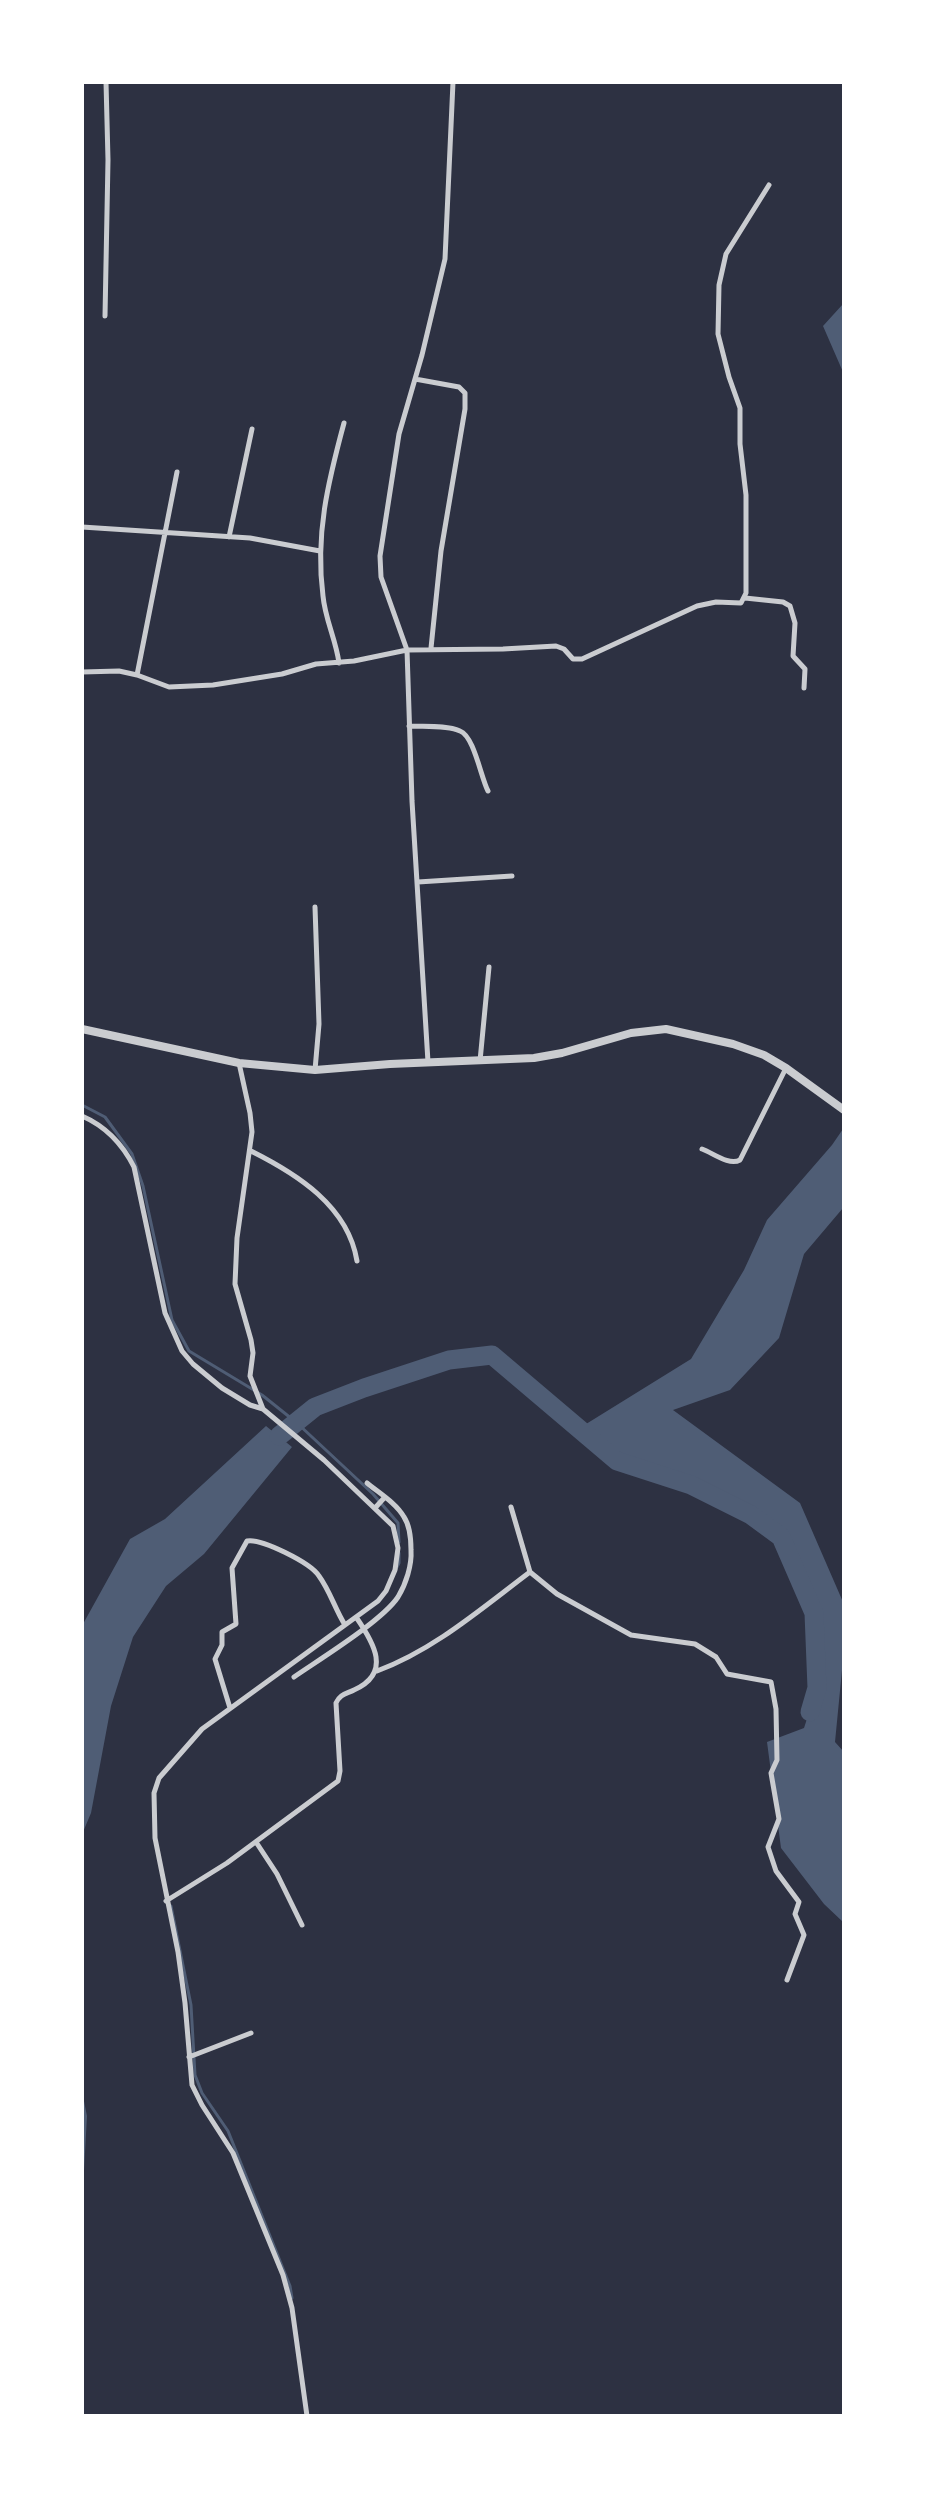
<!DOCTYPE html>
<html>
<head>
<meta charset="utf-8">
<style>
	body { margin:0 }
	#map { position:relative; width:926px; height:2498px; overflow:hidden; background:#2d3142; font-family:Manrope,sans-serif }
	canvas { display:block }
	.frame { position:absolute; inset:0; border:84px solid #fff; pointer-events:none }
</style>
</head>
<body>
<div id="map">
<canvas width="926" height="2498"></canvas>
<div class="frame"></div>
</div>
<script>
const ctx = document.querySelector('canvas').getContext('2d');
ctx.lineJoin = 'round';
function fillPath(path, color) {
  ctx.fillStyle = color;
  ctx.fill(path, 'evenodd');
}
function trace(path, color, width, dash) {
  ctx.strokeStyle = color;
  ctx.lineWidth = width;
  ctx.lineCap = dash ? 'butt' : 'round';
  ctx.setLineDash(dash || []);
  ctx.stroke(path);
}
fillPath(new Path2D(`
	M843,304V372L823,326Z
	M843,1129V1208L804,1254L779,1338L730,1390L673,1410L800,1503L843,1602V1660L835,1742L844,1752L843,1922L824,1904L781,1848L767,1742L804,1728L817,1688L814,1613L781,1537L751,1515L691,1485L617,1461L578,1429L691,1359L744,1270L767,1220L832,1145Z
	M266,1426L292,1447L204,1554L166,1586L133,1637L111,1706L91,1813L83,1832V1624L130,1539L165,1519Z
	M82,2091L87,2116L83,2189H82Z`), '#4f5d75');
trace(new Path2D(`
	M82,1105L105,1117L132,1154L143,1186L172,1320L189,1351L262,1395L297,1423L373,1494L398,1523L399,1542
	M396,1569L399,1563V1553
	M171,1906L191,2005L195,2075L202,2093L228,2131L290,2286L292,2298`), '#4f5d75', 3);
trace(new Path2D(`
	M279,1436L315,1407L364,1388L449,1360L492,1355L617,1461L691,1485L751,1515L781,1537L814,1613L817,1688L810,1712`), '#4f5d75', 19);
trace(new Path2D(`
	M105,316L108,160L106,82
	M415,379L459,387L465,393V409L441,551L431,648
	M82,527L250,538L320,551
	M229,537L252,429
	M745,598L783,602L790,606L795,623L793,656L805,669L804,688
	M339,663C336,640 325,619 323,596C315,535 328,482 344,423
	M82,672L119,671L137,675L169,687L213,685L282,674L316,664L354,661L407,650L503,649L556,646L564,649L573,659H582L697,606L716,602L741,603L746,593V495L740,444V408L729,377L718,334L719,285L726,254L769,185
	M137,675L177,472
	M409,726C424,727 446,725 460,731C474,736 481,778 488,791
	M418,882L512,876
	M480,1061L489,967
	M428,1062L412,801L407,650L381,577L380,556L399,434L422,355L445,259L453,82
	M239,1063L250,1113L252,1132L237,1238L235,1284L251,1340L253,1353L250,1376L263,1409
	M315,1070L319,1024L315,907
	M82,1116C105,1126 123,1145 134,1167L165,1313L182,1351L193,1364L222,1388L250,1405L263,1409L324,1460L393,1526L398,1548L395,1570L386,1591L378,1601L202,1729L159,1778L154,1793L155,1838L178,1952L185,2003L192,2085L202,2105L233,2153L283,2275L292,2308L307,2416
	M702,1149C713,1153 729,1166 740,1160L786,1068
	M251,1151C297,1174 348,1206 357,1261
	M511,1507L530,1572
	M375,1508L385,1497
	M377,1671C434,1650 482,1608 530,1572L557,1594L631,1635L695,1644L716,1657L727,1674L771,1682L776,1709L777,1760L771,1773L779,1819L768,1847L776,1871L799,1902L795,1914L804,1935L787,1980
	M294,1677C320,1659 382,1621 398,1597C406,1584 412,1565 411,1550C411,1539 410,1526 404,1517C396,1503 379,1493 367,1483
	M230,1708L215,1659L222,1645V1632L236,1624L232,1568L247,1541C261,1538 311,1563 319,1576C330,1591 335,1609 345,1625
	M256,1842L277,1874L302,1925
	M166,1901L227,1863L338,1781L340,1771L336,1703C340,1694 346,1694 354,1690C392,1673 374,1643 356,1617
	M189,2057L251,2033`), '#caccd0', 5);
trace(new Path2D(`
	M82,1029L239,1063L315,1070L390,1064L534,1058L562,1053L631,1033L666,1029L733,1044L764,1055L786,1068L844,1110`), '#caccd0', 8);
</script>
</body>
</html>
